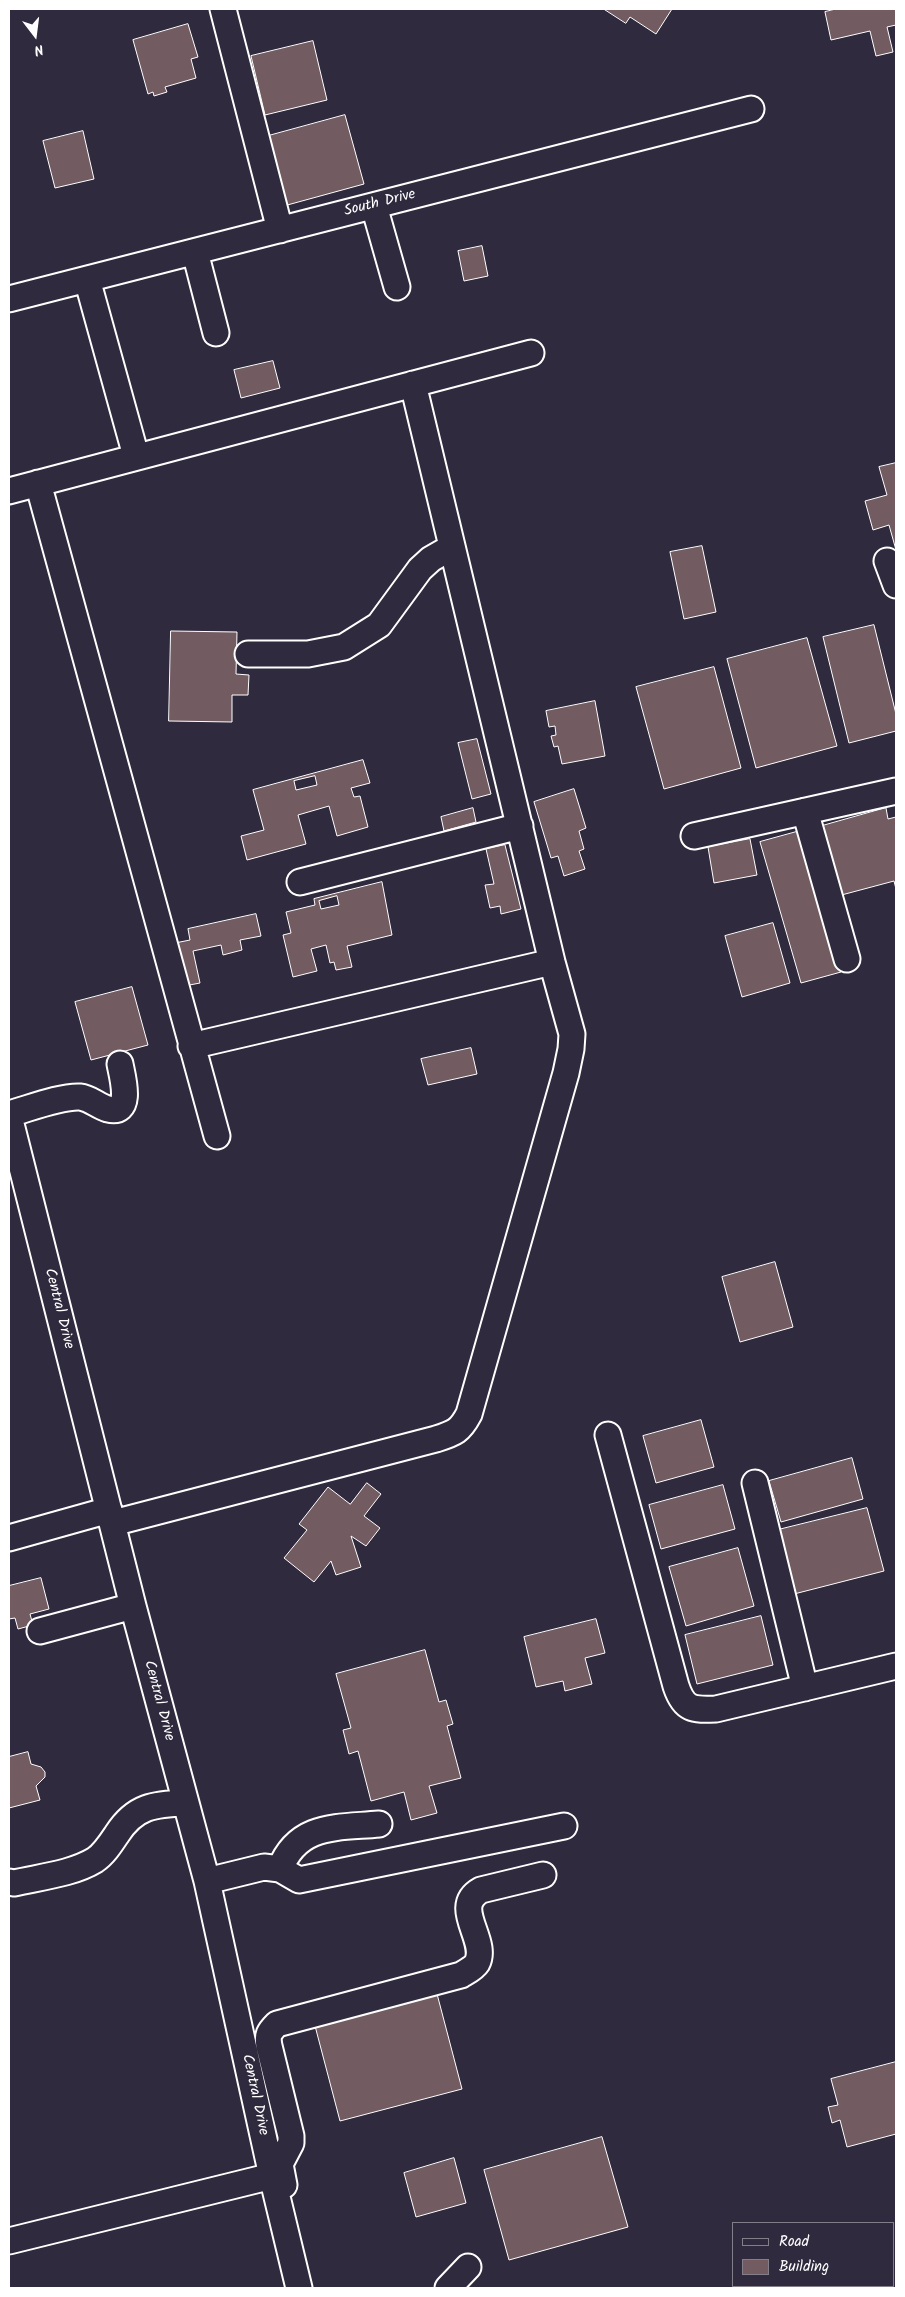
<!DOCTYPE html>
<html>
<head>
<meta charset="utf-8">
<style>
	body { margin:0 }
	#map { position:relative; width:905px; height:2297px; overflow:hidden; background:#2f2a3d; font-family:Kalam,sans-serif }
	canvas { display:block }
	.frame { position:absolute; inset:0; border:10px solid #fff; pointer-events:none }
	.legend { position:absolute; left:732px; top:2222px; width:162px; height:65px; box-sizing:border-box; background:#2f2a3d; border:1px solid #827f8b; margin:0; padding:6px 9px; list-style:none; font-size:15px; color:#fff }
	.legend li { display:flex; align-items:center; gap:10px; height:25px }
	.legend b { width:25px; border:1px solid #827f8b }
	.north { position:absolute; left:10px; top:10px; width:50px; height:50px; -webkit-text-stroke:4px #2f2a3d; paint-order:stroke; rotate:165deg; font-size:14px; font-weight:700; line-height:20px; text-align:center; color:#fff }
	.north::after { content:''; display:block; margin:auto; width:18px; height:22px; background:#fff; clip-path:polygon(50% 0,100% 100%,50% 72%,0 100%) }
</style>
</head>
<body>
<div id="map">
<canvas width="905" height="2297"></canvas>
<div class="frame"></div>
<ul class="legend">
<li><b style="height:6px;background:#2f2a3d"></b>Road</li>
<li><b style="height:14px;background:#725b61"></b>Building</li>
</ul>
<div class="north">N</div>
</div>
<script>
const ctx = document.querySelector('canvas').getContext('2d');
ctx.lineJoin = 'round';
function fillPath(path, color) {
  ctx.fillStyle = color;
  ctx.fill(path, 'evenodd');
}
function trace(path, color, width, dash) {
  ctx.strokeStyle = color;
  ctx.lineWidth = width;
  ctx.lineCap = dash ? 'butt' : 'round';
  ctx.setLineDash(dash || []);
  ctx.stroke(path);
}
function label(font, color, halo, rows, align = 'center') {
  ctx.font = font + ' Kalam,sans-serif';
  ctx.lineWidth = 4;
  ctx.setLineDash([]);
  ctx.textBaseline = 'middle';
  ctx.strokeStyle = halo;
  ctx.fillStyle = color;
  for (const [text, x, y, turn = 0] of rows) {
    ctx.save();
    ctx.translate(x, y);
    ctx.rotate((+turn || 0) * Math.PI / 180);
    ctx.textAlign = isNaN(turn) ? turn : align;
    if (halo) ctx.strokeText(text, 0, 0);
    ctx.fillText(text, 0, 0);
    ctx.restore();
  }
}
const building = new Path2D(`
	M604,9H672L656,34L630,17L626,23Z
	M836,9H896V25L887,27L893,52L876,56L870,31L831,40L825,12Z
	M188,24L198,57L191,59L196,78L165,87L167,92L154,96L153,92L148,94L133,40Z
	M313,41L327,100L265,115L251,56Z
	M345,115L364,184L280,207L261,138Z
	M83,131L94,179L55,188L43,141Z
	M482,246L488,276L464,281L458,251Z
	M273,361L280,388L241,398L234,370Z
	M896,463V550L889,525L873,530L865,501L887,495L879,467Z
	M702,546L716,612L684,619L670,552Z
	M874,625L896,714V731L849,743L823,637Z
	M171,631L237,632L236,674L249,675L248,695H232V722L169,721Z
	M807,638L837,746L756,768L727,659Z
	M714,667L741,768L664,789L636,687Z
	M595,701L605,756L562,764L558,746L554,747L551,736L556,735L555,726L549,727L546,711Z
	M477,739L491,794L472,799L458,743Z
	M363,760L370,783L351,788L354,797L360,796L368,827L337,836L329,806L298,815L306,844L247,860L241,836L264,830L253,790ZM315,776L317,785L296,790L294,781Z
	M574,789L586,828L579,831L584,849L579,851L585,869L564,876L558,856L551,858L534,802Z
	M473,808L476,822L444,831L441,817Z
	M886,808L888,819L896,817V889L894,881L834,897L815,828Z
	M800,831L841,972L801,983L760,842Z
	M750,839L757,875L714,883L708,847Z
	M505,845L521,909L501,914L500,906L490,908L485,885L494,884L486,849Z
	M382,882L392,935L347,946L352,967L336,970L334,962L330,963L326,945L311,949L317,971L293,977L283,935L291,933L286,912L315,905L314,899ZM337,896L339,905L321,909L319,901Z
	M256,914L261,936L240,940L242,950L223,955L221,945L193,951L200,983L179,987L170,944L190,940L188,929Z
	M773,923L790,983L742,997L725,936Z
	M132,987L148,1045L91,1060L75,1002Z
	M471,1048L477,1074L428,1085L421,1059Z
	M775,1262L793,1327L740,1342L722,1277Z
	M701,1420L714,1467L656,1483L643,1436Z
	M852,1458L863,1499L781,1522L769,1481Z
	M367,1483L381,1494L364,1516L380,1528L366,1546L351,1536L361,1567L336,1575L331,1561L314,1582L284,1558L307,1530L299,1524L328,1487L350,1504Z
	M723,1485L735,1529L661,1549L649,1505Z
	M867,1508L884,1571L794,1594L778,1530Z
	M738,1548L754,1606L686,1626L669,1567Z
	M41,1578L49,1609L30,1614L33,1625L18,1629L15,1618L9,1619V1586Z
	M761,1616L773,1665L697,1684L685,1635Z
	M596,1619L605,1653L585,1658L592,1684L565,1691L563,1681L536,1687L524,1637Z
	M425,1650L439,1702L446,1700L453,1724L447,1726L461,1778L429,1786L437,1813L411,1820L404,1792L371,1801L358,1751L349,1754L343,1730L351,1728L336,1674Z
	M28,1752L31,1764L41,1767L45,1772V1777L36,1786L40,1800L9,1808V1757Z
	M436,1990L462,2089L340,2121L314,2022Z
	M896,2062V2134L847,2147L840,2120L832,2123L828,2107L838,2105L831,2079Z
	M602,2137L628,2227L509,2260L484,2170Z
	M454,2158L466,2203L416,2217L404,2173Z`);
fillPath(building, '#725b61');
trace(building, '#fff', 1);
const minor = new Path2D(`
	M223,9L280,230
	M374,206L397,287
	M195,252L216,333
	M87,279L136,456
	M9,299L751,109
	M38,483L217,1136
	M9,491L531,353
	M887,561L896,585
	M248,654H308L344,647L379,625L420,569L431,559L452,547
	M805,811L847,959
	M694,836L896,791
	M300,882L520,826
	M191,1046L552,962
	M9,1114C28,1109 60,1096 80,1097C90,1098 98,1106 108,1109C134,1116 122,1075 120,1064
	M9,1116L133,1606L207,1881L272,2176L299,2288
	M608,1435L676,1686C684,1710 693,1710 716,1709L896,1666
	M755,1483L805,1688
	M113,1523L436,1439C455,1433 460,1431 469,1414L566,1073L571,1049L572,1034L552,962L413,384
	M9,1538L109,1510
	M40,1631L133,1606
	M280,1869C298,1823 337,1828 379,1824
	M207,1881L264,1867L280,1869L299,1880L564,1826
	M9,1882L14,1883C40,1877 72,1874 95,1860C104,1854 111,1843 117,1834C135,1806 154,1804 186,1803
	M284,2185L280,2164L291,2143V2136L269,2046C267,2035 269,2032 277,2024L461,1975C466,1972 474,1968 477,1963C489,1940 450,1907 481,1890L543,1875
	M9,2241L272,2176
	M448,2288L468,2267`);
trace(minor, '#fff', 29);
trace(minor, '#2f2a3d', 25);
label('15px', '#fff', '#2f2a3d', [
	["South Drive",380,204,-14],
	["Central Drive",58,1309,76],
	["Central Drive",158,1701,75],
	["Central Drive",254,2095,78]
]);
</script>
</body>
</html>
